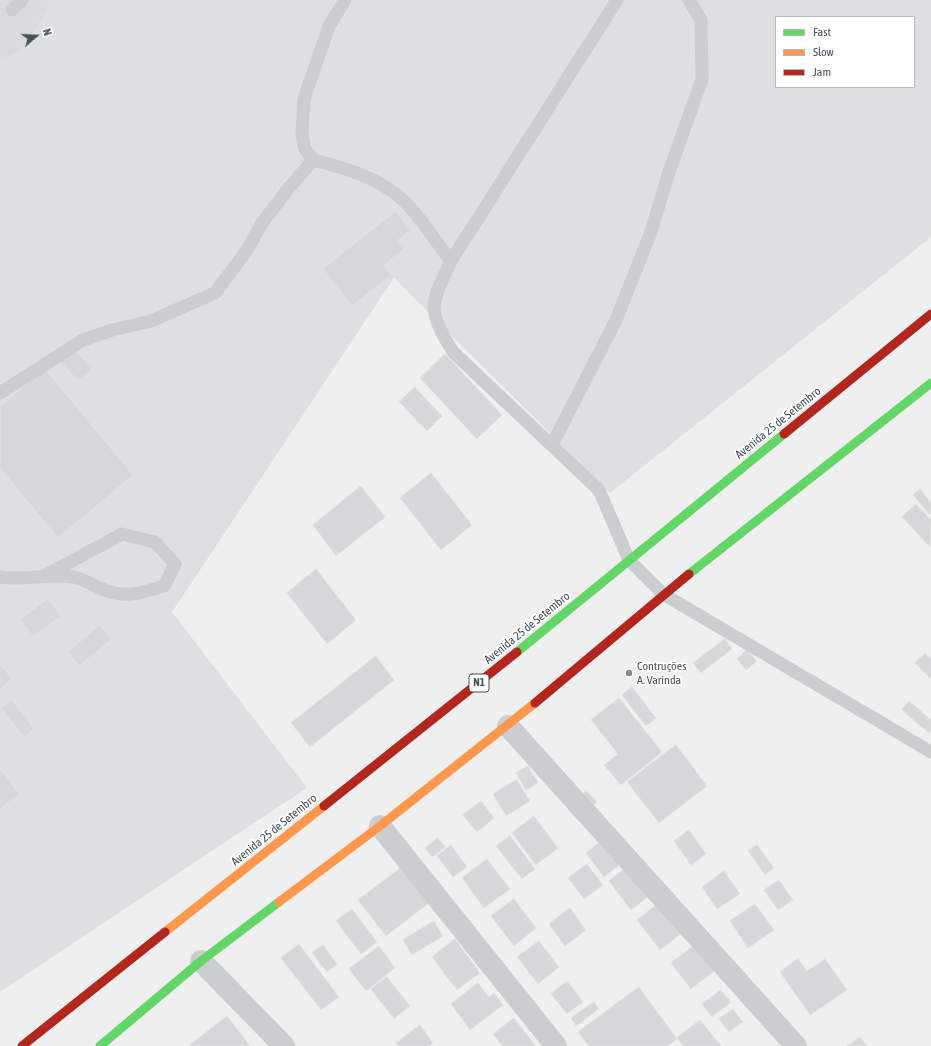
<!DOCTYPE html>
<html>
<head>
<meta charset="utf-8">
<style>
	body { margin:0 }
	#map { position:relative; width:931px; height:1046px; overflow:hidden; background:#efefef; font-family:"Asap Condensed",sans-serif }
	canvas { display:block }
	.legend { position:absolute; left:775px; top:16px; width:140px; height:72px; box-sizing:border-box; background:#fff; border:1px solid #b5b9bd; margin:0; padding:5px 7px; list-style:none; font-size:12px; color:#46515b }
	.legend li { display:flex; align-items:center; gap:8px; height:20px }
	.legend b { width:20px; border:1px solid #b5b9bd }
	.north { position:absolute; left:16px; top:16px; width:40px; height:40px; -webkit-text-stroke:3px #fff; paint-order:stroke; rotate:71deg; font-size:11px; font-weight:700; line-height:16px; text-align:center; color:#46515b }
	.north::after { content:''; display:block; margin:auto; width:14px; height:18px; background:#46515b; clip-path:polygon(50% 0,100% 100%,50% 72%,0 100%) }
</style>
</head>
<body>
<div id="map">
<canvas width="931" height="1046"></canvas>
<ul class="legend">
<li><b style="height:5px;background:#63d668"></b>Fast</li>
<li><b style="height:5px;background:#ff974d"></b>Slow</li>
<li><b style="height:5px;background:#b3261e"></b>Jam</li>
</ul>
<div class="north">N</div>
</div>
<script>
const ctx = document.querySelector('canvas').getContext('2d');
ctx.lineJoin = 'round';
function fillPath(path, color) {
  ctx.fillStyle = color;
  ctx.fill(path, 'evenodd');
}
function trace(path, color, width, dash) {
  ctx.strokeStyle = color;
  ctx.lineWidth = width;
  ctx.lineCap = dash ? 'butt' : 'round';
  ctx.setLineDash(dash || []);
  ctx.stroke(path);
}
function label(font, color, halo, rows, align = 'center') {
  ctx.font = font + ' "Asap Condensed",sans-serif';
  ctx.lineWidth = 3.5;
  ctx.setLineDash([]);
  ctx.textBaseline = 'middle';
  ctx.strokeStyle = halo;
  ctx.fillStyle = color;
  for (const [text, x, y, turn = 0] of rows) {
    ctx.save();
    ctx.translate(x, y);
    ctx.rotate((+turn || 0) * Math.PI / 180);
    ctx.textAlign = isNaN(turn) ? turn : align;
    if (halo) ctx.strokeText(text, 0, 0);
    ctx.fillText(text, 0, 0);
    ctx.restore();
  }
}
fillPath(new Path2D(`
	M0,0H931V237L610,493L394,278L172,612L307,788L0,992ZM776,17H914V87H776Z`), '#dddfe1');
trace(new Path2D(`
	M0,27L18,0`), '#dadadc', 60);
const building = new Path2D(`
	M396,211L411,230L397,241L404,249L384,265L391,275L352,306L323,269Z
	M74,349L92,369L78,381L60,361Z
	M445,354L502,415L477,439L420,378Z
	M45,369L133,475L58,538L0,468V407Z
	M415,387L442,416L427,431L399,402Z
	M431,473L472,525L441,550L400,498Z
	M361,486L385,517L336,556L313,525Z
	M920,489L931,503L930,515L913,495Z
	M916,504L931,520L930,547L902,517Z
	M316,569L356,620L327,644L287,593Z
	M48,599L61,616L33,637L20,619Z
	M100,625L112,639L79,666L68,652Z
	M725,639L732,649L701,673L693,663Z
	M747,650L757,661L746,670L737,659Z
	M925,653L931,659V679L915,663Z
	M376,656L394,680L310,747L291,723Z
	M0,664L12,679L0,689Z
	M632,687L656,718L646,726L622,695Z
	M619,698L662,752L621,785L604,765L618,754L591,720Z
	M12,700L34,729L24,737L1,708Z
	M909,701L931,720V730L929,733L902,710Z
	M676,745L707,786L659,823L627,782Z
	M528,766L538,783L526,790L516,773Z
	M0,769L19,794L0,809Z
	M517,780L530,801L506,816L493,794Z
	M586,791L597,801L590,809L579,798Z
	M481,801L494,818L477,832L463,815Z
	M534,816L558,848L536,865L512,833Z
	M689,830L706,854L691,865L674,841Z
	M609,835L627,859L604,877L586,853Z
	M510,836L535,869L522,879L496,846Z
	M438,838L445,847L432,857L425,848Z
	M451,845L467,867L453,877L437,856Z
	M757,845L774,868L765,875L748,851Z
	M487,859L510,889L484,908L462,878Z
	M632,863L654,892L631,910L609,881Z
	M587,864L603,885L584,899L568,878Z
	M402,867L429,903L386,936L358,900Z
	M724,871L740,894L717,909L702,887Z
	M779,880L793,900L778,910L764,890Z
	M514,899L536,928L514,946L491,916Z
	M660,902L683,932L660,950L637,920Z
	M755,904L774,930L748,948L730,921Z
	M570,908L586,930L565,946L549,924Z
	M352,909L377,942L361,954L336,921Z
	M434,921L443,936L412,955L403,940Z
	M455,939L480,973L457,990L432,957Z
	M539,941L559,967L538,984L517,957Z
	M299,944L339,997L321,1010L281,958Z
	M323,945L337,964L327,972L312,953Z
	M695,945L714,971L691,989L671,963Z
	M379,946L395,968L366,991L349,969Z
	M798,959L807,971L825,959L847,990L810,1015L780,972Z
	M387,977L410,1006L394,1019L371,989Z
	M567,981L583,1002L567,1014L551,994Z
	M478,983L489,997L494,993L503,1005L470,1030L451,1004Z
	M639,987L677,1039L668,1046H589L578,1032Z
	M721,990L731,1002L712,1017L702,1004Z
	M594,1002L599,1009L576,1026L571,1018Z
	M733,1009L743,1022L729,1032L719,1019Z
	M227,1016L250,1046H191L190,1045Z
	M514,1018L535,1045L534,1046H502L493,1034Z
	M700,1020L721,1046H683L677,1038Z
	M420,1025L433,1043L430,1046H399L396,1043Z
	M860,1037L867,1046H847Z`);
fillPath(building, '#d7d7d9');
trace(building, '#e0e1e2', 1);
trace(new Path2D(`
	M345,0L329,26L304,99L302,133L304,147L313,160C345,168 381,178 405,202C422,219 436,242 451,261
	M617,0L451,261C445,275 434,293 434,308C435,323 446,340 453,352L599,490L629,560L663,594L931,752
	M12,10L22,0
	M0,393L83,340L112,330L151,321L215,293L247,250L262,223L288,189L313,160
	M552,445L616,320L651,232L669,172L702,79L701,20L689,0
	M0,577C24,581 48,573 74,577C83,579 93,585 102,589C125,599 142,593 164,586L175,564L155,542L122,534L46,575`), '#caced0', 13);
trace(new Path2D(`
	M508,726L796,1046
	M380,826L556,1046
	M201,961L284,1046`), '#caced0', 22);
trace(new Path2D(`
	M689,574L931,383
	M517,652L784,434
	M100,1046L201,961L279,902`), '#63d668', 9);
trace(new Path2D(`
	M279,902L380,826L535,703
	M165,932L324,806`), '#ff974d', 9);
trace(new Path2D(`
	M784,434L931,314
	M535,703L689,574
	M324,806L517,652
	M22,1046L165,932`), '#b3261e', 9);
for (const [x, y, r, color] of [
	[629,673,4,"#81888f"]
]) {
  const dot = new Path2D();
  dot.arc(x, y, r, 0, 2 * Math.PI);
  ctx.fillStyle = color;
  ctx.fill(dot);
  trace(dot, '#fff', 1.5);
}
for (const [x, y, w] of [
	[479,683,20]
]) {
  const box = new Path2D();
  box.roundRect(x - w / 2, y - 9, w, 18, 3);
  ctx.fillStyle = '#fff';
  ctx.fill(box);
  trace(box, '#46515b', 1);
}
label('bold 11px', '#46515b', null, [
	["N1",479,683]
]);
label('12px', '#46515b', '#fff', [
	["Avenida 25 de Setembro",778,423,-39],
	["Avenida 25 de Setembro",527,628,-39],
	["Avenida 25 de Setembro",274,830,-39]
]);
label('12px', '#46515b', '#fff', [
	["Contruções",637,666],
	["A. Varinda",637,680]
], 'left');
</script>
</body>
</html>
